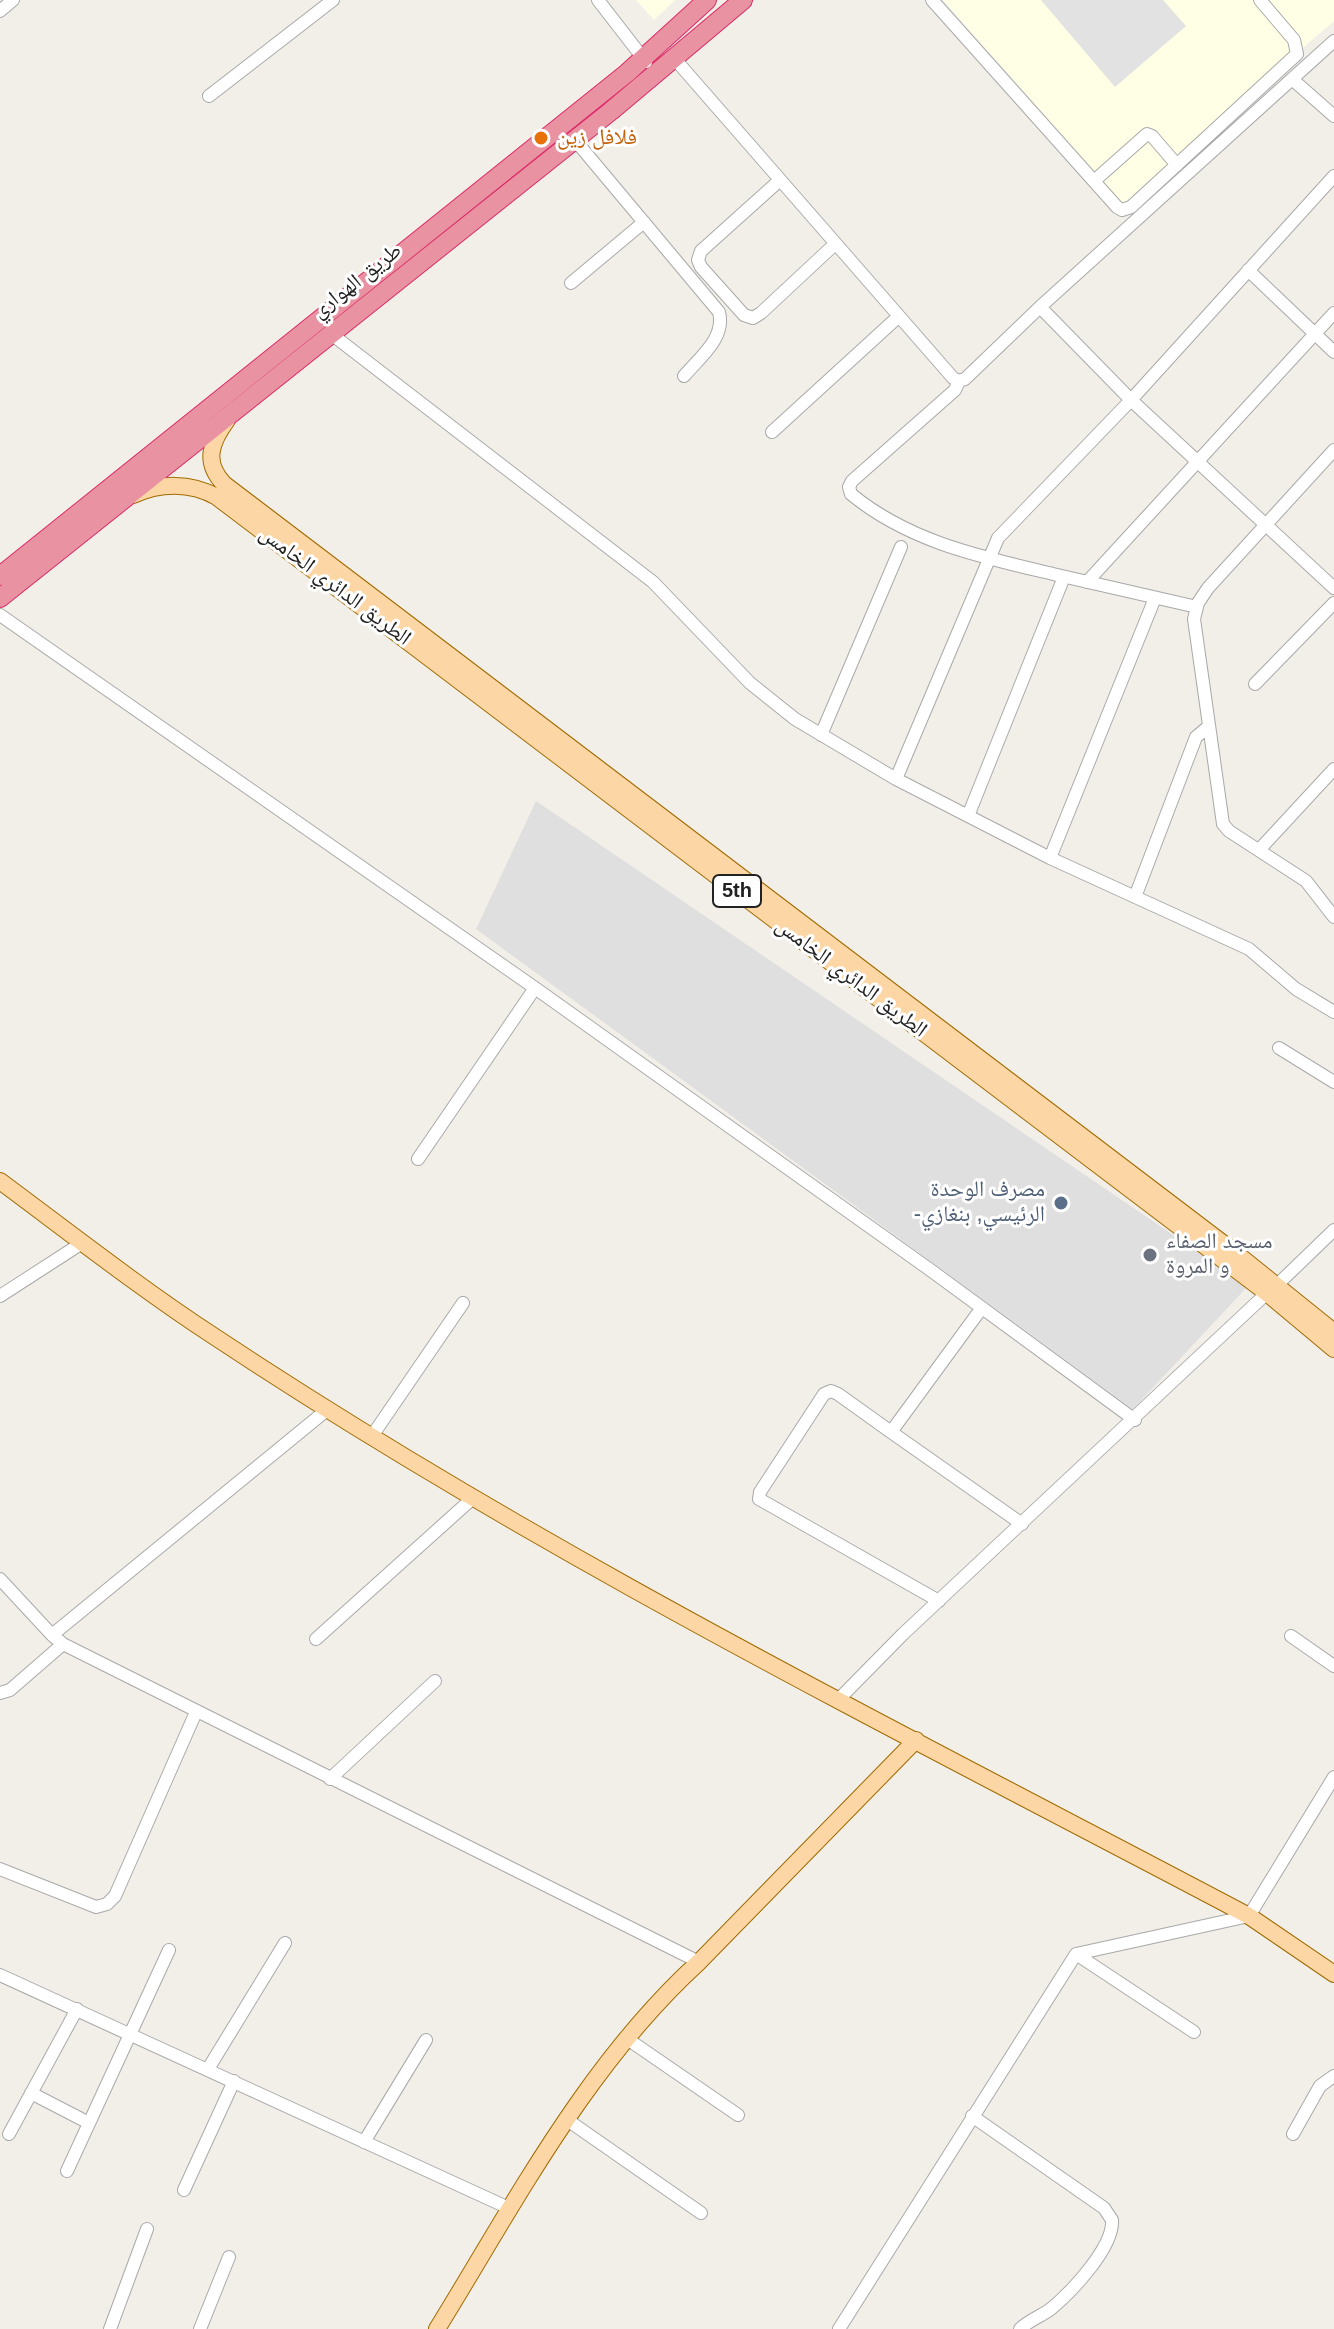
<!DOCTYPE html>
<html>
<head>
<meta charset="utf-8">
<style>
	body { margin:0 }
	canvas { display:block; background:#f2efe9 }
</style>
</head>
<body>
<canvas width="1334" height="2329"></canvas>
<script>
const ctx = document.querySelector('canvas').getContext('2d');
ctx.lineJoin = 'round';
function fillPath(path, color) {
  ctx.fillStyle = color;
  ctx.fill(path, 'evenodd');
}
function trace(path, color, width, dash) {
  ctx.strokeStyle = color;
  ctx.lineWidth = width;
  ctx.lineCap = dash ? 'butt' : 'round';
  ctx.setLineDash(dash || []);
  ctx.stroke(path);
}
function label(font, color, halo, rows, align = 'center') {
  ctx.font = font + ' Helvetica,"Noto Naskh Arabic",sans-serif';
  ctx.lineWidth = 6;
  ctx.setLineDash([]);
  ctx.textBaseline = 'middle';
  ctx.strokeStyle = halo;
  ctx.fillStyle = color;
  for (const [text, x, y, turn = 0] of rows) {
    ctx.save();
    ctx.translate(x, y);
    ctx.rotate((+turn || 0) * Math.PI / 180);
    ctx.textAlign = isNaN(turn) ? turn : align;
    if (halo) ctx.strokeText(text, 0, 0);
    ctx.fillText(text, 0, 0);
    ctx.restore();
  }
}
fillPath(new Path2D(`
	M536,801L1248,1286L1133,1409L476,929Z`), '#e0dfdf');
fillPath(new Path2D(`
	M636,0H675L654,20Z
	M943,0H1334V21L1123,204Z`), '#ffffe5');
fillPath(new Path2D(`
	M1041,0H1163L1186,26L1115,87Z`), '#e2e2e2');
const minor = new Path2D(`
	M598,0L646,62
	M932,0L1117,207L1122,210L1131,207L1297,54L1294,40L1260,0
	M0,11L13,0
	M674,58L953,378L959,381L965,379L1040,307L1334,41
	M1292,79L1334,116
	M209,96L333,0
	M575,140L719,312C726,338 699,358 684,376
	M780,180L701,251L698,260L701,267L744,315L753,318L761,313L835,244
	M1094,181L1147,134L1152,136L1177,165
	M1248,270L1334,352
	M571,283L644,222
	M1040,307L1131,400L1334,588
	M330,333L653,582L750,683L795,719L896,779L1050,858L1249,949L1296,989L1334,1012
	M959,381L955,390L852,481L849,487L851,494C909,542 982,557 1053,574C1101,585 1149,596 1197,607
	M772,432L898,317
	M1334,450L1208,588L1198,603L1194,619L1223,824L1229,831L1306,881L1334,917
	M1087,582L1334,313
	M0,615L535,988L929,1269L1135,1420
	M1255,684L1334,603
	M821,735L901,547
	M896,779L998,538L1131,400L1334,176
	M968,816L1064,577
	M1259,850L1334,769
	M1050,858L1155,598
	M1135,897L1196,737L1208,727
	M1279,1048L1334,1082
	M418,1159L535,988
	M1277,1285L1334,1230
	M0,1296L82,1243
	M981,1309L891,1432L1022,1524
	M891,1432L838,1394L831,1391L824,1394L760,1492L759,1499L939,1601
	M372,1436L463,1303
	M0,1579L52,1635L63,1644L699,1962
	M52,1635L328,1409
	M1291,1636L1334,1666
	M316,1639L474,1497
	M0,1693L10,1690L63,1644
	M839,1699L903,1634L1267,1293
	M330,1779L435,1681
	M0,1869L96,1907L107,1904L115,1896L196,1712
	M1076,1954L1194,2032
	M0,1975L511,2209
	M626,2038L738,2115
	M208,2069L285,1943
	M31,2093L89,2123
	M972,2116L1104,2208L1112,2220C1114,2247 1072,2291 1052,2308C1042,2316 1029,2320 1020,2329
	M566,2119L701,2213
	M9,2134L77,2009
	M1293,2134L1320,2086L1334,2076
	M364,2142L426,2040
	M67,2171L169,1950
	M184,2190L234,2081
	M110,2329L147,2229
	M200,2329L229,2257
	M839,2329L1076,1954L1249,1916L1334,1777`);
const major = new Path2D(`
	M227,420C211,442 203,462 224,484L1237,1254L1334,1332
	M133,495C160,483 190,482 217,497L1267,1293L1334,1349
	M0,1181C70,1233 139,1287 212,1335C543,1555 899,1731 1249,1916L1334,1974
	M437,2329C516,2201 587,2064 699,1962L916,1740`);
const highway = new Path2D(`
	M0,576L627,73L707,0
	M0,598L611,111L743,0`);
trace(minor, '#a9a9a9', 14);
trace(major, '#a06b00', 18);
trace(highway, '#dc2a67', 20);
trace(minor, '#fff', 12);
trace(major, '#fcd6a4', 16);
trace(highway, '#e892a2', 18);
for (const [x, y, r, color] of [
	[541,138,8,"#e8710a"],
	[1061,1203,8,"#5c6f8a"],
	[1150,1255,8,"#6b7280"]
]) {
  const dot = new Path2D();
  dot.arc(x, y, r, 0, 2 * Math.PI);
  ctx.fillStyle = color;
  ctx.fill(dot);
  trace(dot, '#fff', 3);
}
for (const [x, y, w] of [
	[737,891,48]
]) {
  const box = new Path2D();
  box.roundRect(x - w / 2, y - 16, w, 32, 6);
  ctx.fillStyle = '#fff';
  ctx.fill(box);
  trace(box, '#222', 2);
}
label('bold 20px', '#222', null, [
	["5th",737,891]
]);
label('22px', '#c56008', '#fff', [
	["فلافل زين",557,138]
], 'left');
label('22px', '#222', '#fff', [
	["طريق الهواري",357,281,-38],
	["الطريق الدائري الخامس",335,586,37],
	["الطريق الدائري الخامس",851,978,37]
]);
label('22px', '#4e5e75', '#fff', [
	["مصرف الوحدة",1045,1190],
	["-الرئيسي, بنغازي",1045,1215]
], 'right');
label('22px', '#5b616d', '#fff', [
	["مسجد الصفاء",1166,1242],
	["و المروة",1166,1267]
], 'left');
</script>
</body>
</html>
